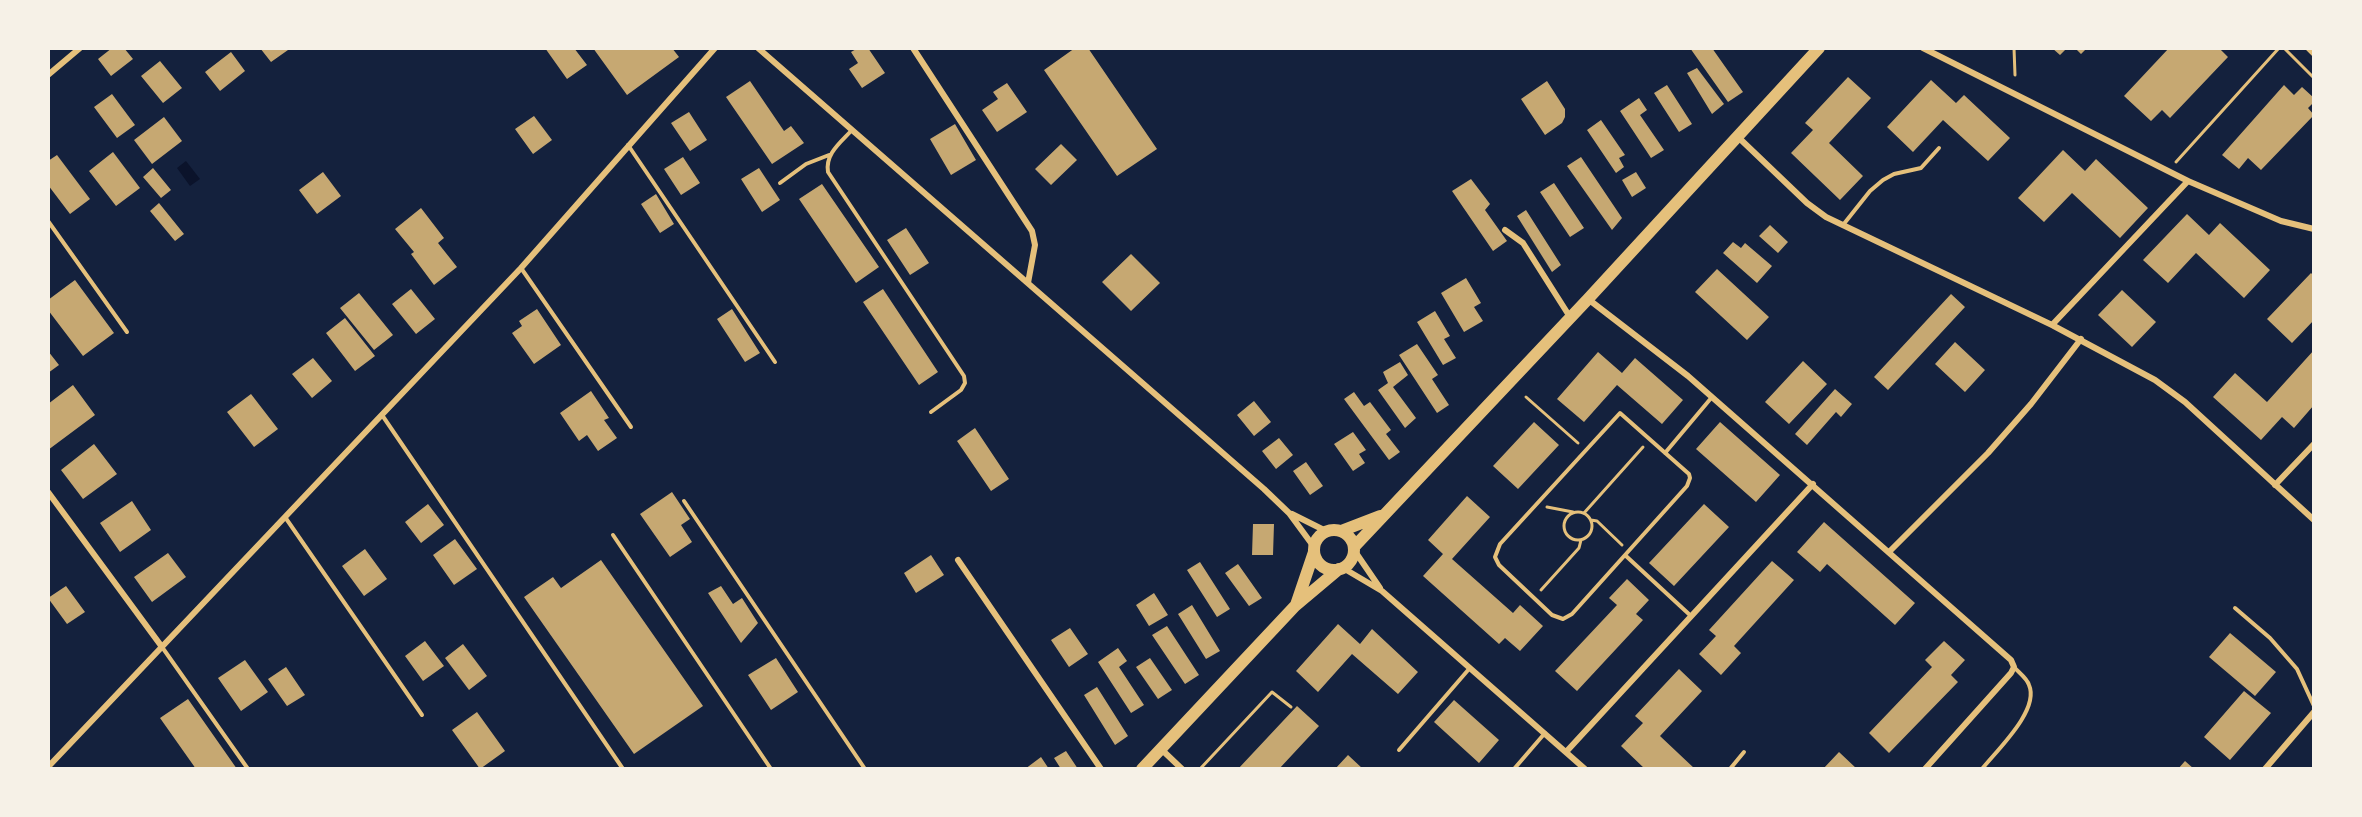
<!DOCTYPE html>
<html>
<head>
<meta charset="utf-8">
<style>
	body { margin:0 }
	#map { position:relative; width:2362px; height:817px; overflow:hidden; background:#14213d; font-family:Lora,serif }
	canvas { display:block }
	.frame { position:absolute; inset:0; border:50px solid #f6f1e7; pointer-events:none }
</style>
</head>
<body>
<div id="map">
<canvas width="2362" height="817"></canvas>
<div class="frame"></div>
</div>
<script>
const ctx = document.querySelector('canvas').getContext('2d');
ctx.lineJoin = 'round';
function fillPath(path, color) {
  ctx.fillStyle = color;
  ctx.fill(path, 'evenodd');
}
function trace(path, color, width, dash) {
  ctx.strokeStyle = color;
  ctx.lineWidth = width;
  ctx.lineCap = dash ? 'butt' : 'round';
  ctx.setLineDash(dash || []);
  ctx.stroke(path);
}
fillPath(new Path2D(`
	M186,161L200,179L190,186L177,168Z`), '#0b132b');
fillPath(new Path2D(`
	M112,48H124L133,59L111,76L98,59Z
	M260,48H286L288,50L271,62Z
	M545,48H574L587,65L567,79Z
	M593,48H672L679,57L627,95Z
	M858,48H868L885,73L862,88L849,69L858,63L851,52Z
	M1075,48H1088L1157,149L1117,176L1044,70Z
	M1690,48H1712L1743,92L1728,102Z
	M2052,48H2067L2060,55Z
	M2075,48H2087L2081,54Z
	M2169,48H2219L2228,57L2170,118L2162,110L2151,121L2124,96Z
	M231,52L245,71L220,91L205,72Z
	M160,61L182,88L163,103L141,76Z
	M1697,68L1724,104L1712,114L1687,73Z
	M1848,77L1871,98L1829,143L1863,176L1840,200L1791,153L1813,130L1805,123Z
	M1931,80L1956,103L1964,95L2010,138L1988,161L1943,120L1913,152L1887,127Z
	M750,81L784,131L791,126L804,143L772,164L726,97Z
	M1547,81L1565,109V117L1562,123L1545,135L1521,99Z
	M1007,83L1027,112L997,132L982,110L998,99L993,92Z
	M1667,85L1692,124L1679,132L1654,93Z
	M2284,85L2294,95L2302,87L2314,98V102L2308,108L2314,115L2261,170L2248,158L2239,169L2222,155Z
	M112,94L135,125L117,138L94,107Z
	M1639,98L1647,110L1640,115L1664,150L1651,158L1620,111Z
	M689,112L707,140L690,151L671,123Z
	M534,116L552,140L533,154L515,129Z
	M164,117L182,141L152,164L134,140Z
	M1601,120L1625,155L1619,158L1624,167L1616,173L1587,130Z
	M955,124L976,160L951,175L930,139Z
	M1061,144L1077,160L1051,185L1035,169Z
	M2063,150L2085,171L2096,159L2148,208L2120,238L2072,193L2044,222L2018,198Z
	M113,152L140,188L116,206L89,171Z
	M57,155L90,199L70,214L48,185V161Z
	M683,157L700,183L681,195L664,169Z
	M1581,157L1622,218L1612,230L1567,166Z
	M153,168L171,190L161,198L143,177Z
	M759,168L780,200L762,212L741,179Z
	M323,172L341,196L317,214L299,190Z
	M1636,172L1646,188L1632,197L1622,180Z
	M1471,179L1490,204L1485,210L1507,241L1493,251L1452,191Z
	M1554,183L1584,228L1570,237L1540,192Z
	M822,184L879,267L856,283L799,199Z
	M656,194L674,224L660,233L641,204Z
	M159,203L184,234L175,241L150,211Z
	M421,208L444,238L438,243L457,267L434,285L411,254L414,252L395,229Z
	M1526,210L1561,265L1552,272L1517,216Z
	M2187,214L2209,235L2220,223L2270,270L2244,298L2196,253L2168,283L2143,260Z
	M1770,225L1788,242L1778,253L1759,236Z
	M906,228L929,263L910,275L887,240Z
	M1733,242L1741,248L1745,243L1772,266L1757,283L1723,253Z
	M1131,254L1160,283L1131,311L1102,282Z
	M1717,269L1769,317L1747,340L1695,292Z
	M2311,273L2314,276V320L2292,343L2267,319Z
	M1466,278L1481,303L1474,307L1483,321L1464,332L1441,293Z
	M75,280L114,333L83,356L48,310V300Z
	M411,289L435,319L416,334L392,304Z
	M883,289L938,372L919,385L863,302Z
	M2122,290L2156,322L2132,347L2098,315Z
	M359,293L393,335L374,350L340,308Z
	M1951,294L1965,307L1888,390L1874,377Z
	M537,309L561,345L534,364L512,333L522,326L519,321Z
	M732,309L760,353L745,362L717,319Z
	M1435,311L1450,336L1444,339L1456,358L1443,365L1417,322Z
	M345,318L375,356L355,371L326,333Z
	M1955,342L1985,370L1965,392L1935,364Z
	M1417,344L1438,375L1432,379L1449,405L1437,413L1399,355Z
	M2314,350V405L2294,428L2282,417L2261,440L2213,397L2235,373L2267,402Z
	M48,351L59,365L48,373Z
	M1598,352L1622,373L1635,358L1683,400L1662,424L1617,385L1584,422L1557,399Z
	M313,358L332,381L312,398L292,374Z
	M1803,361L1827,384L1789,424L1765,402Z
	M1400,362L1408,375L1393,387L1416,418L1405,428L1378,390L1388,383L1383,372Z
	M73,385L95,415L48,450V404Z
	M1835,389L1852,404L1841,417L1836,412L1807,445L1795,434Z
	M591,391L609,418L604,420L617,438L598,451L587,435L579,441L560,413Z
	M1354,392L1364,406L1370,402L1391,430L1386,434L1400,452L1389,460L1344,399Z
	M251,394L278,429L254,447L227,412Z
	M1254,401L1271,422L1254,436L1237,415Z
	M1534,422L1559,445L1518,489L1493,466Z
	M1720,422L1780,475L1756,502L1696,449Z
	M975,428L1009,479L991,491L957,441Z
	M1353,432L1366,450L1359,454L1365,463L1353,471L1334,444Z
	M1279,438L1293,455L1276,469L1262,451Z
	M94,444L117,474L83,499L61,470Z
	M1306,462L1323,486L1310,495L1293,471Z
	M672,492L690,519L681,525L692,542L670,557L640,514Z
	M1467,496L1490,517L1452,559L1513,613L1520,605L1543,626L1520,651L1505,638L1499,644L1423,576L1443,554L1428,540Z
	M132,501L151,530L120,552L100,523Z
	M428,504L444,525L421,543L405,522Z
	M1704,504L1729,527L1674,586L1649,563Z
	M1824,522L1915,603L1895,625L1827,564L1820,572L1797,552Z
	M1253,524H1274L1273,555H1252Z
	M455,539L477,569L454,585L433,555Z
	M365,549L387,579L364,596L342,566Z
	M168,553L186,577L152,602L134,577Z
	M931,555L944,575L916,593L904,573Z
	M601,560L703,706L634,754L524,597L553,577L561,588Z
	M1772,561L1794,580L1734,646L1741,653L1721,675L1699,654L1716,636L1709,630Z
	M1200,562L1230,609L1217,617L1187,570Z
	M1238,564L1262,598L1249,606L1225,573Z
	M1627,579L1649,600L1636,614L1643,620L1577,691L1555,671L1617,605L1609,598Z
	M66,586L85,612L67,624L48,598Z
	M721,586L733,604L742,598L758,623L741,643L708,593Z
	M1154,593L1168,615L1149,626L1136,605Z
	M1192,605L1220,651L1206,659L1178,614Z
	M1338,624L1360,644L1372,629L1418,672L1398,694L1352,654L1318,692L1296,671Z
	M1167,626L1199,675L1185,684L1152,635Z
	M1070,628L1088,654L1069,667L1051,640Z
	M2230,633L2276,672L2255,696L2209,657Z
	M425,641L444,666L423,681L405,656Z
	M1944,641L1965,660L1951,675L1958,682L1889,753L1869,733L1932,667L1925,660Z
	M463,644L487,676L469,690L445,658Z
	M1118,648L1127,661L1119,667L1144,705L1131,713L1098,662Z
	M776,658L798,692L771,710L748,675Z
	M1150,658L1172,690L1158,699L1136,667Z
	M245,660L268,692L241,711L218,678Z
	M286,667L305,695L287,706L268,679Z
	M1679,669L1702,691L1660,736L1695,769H1645L1621,746L1643,723L1635,716Z
	M1097,687L1128,736L1115,745L1084,695Z
	M2244,691L2271,713L2230,760L2204,737Z
	M188,699L237,769H196L160,718Z
	M1454,700L1499,740L1479,763L1434,722Z
	M1297,706L1319,726L1279,769H1238Z
	M477,712L505,751L480,769L452,730Z
	M1066,751L1078,769H1061L1054,758Z
	M1839,752L1857,769H1823Z
	M1348,755L1363,769H1335Z
	M1041,757L1049,769H1025Z
	M2185,761L2194,769H2178Z`), '#c6a872');
trace(new Path2D(`
	M2014,48L2015,75
	M2284,48L2314,78
	M2176,162L2279,48
	M1526,397L1578,443
	M1547,507L1573,512
	M1564 526a14 14 0 1 1 28 0a14 14 0 1 1-28 0Z
	M1584,513L1643,447
	M1591,520L1597,521L1622,545
	M1541,590L1579,548L1581,540
	M1200,769L1272,692L1291,707`), '#e5c07b', 3);
trace(new Path2D(`
	M2307,48L2314,55
	M852,130C840,143 825,154 828,172L964,376L965,383L961,390L931,412
	M628,145L775,362
	M780,183L806,164L829,155
	M48,221L127,332
	M1843,225L1870,191L1883,180L1894,174L1921,168L1939,148
	M521,268L631,427
	M1620,413L1689,474L1690,478L1687,486L1572,614L1563,619L1552,615L1499,565L1495,557L1500,544Z
	M382,415L623,769
	M1665,453L1712,397
	M684,501L865,769
	M285,517L422,715
	M613,535L771,769
	M1626,556L1691,616
	M2235,608L2270,638L2297,669L2314,706
	M162,647L248,769
	M1399,750L1469,669
	M1514,769L1545,733
	M1730,769L1744,752
	M1982,769C1997,750 2040,710 2029,685C2027,678 2018,672 2014,667`), '#e5c07b', 4);
trace(new Path2D(`
	M758,48L1264,489L1289,513L1314,547
	M913,48L1032,231L1035,245L1028,283
	M1923,48L2188,181L2281,221L2314,229
	M48,75L80,48
	M1738,137L1807,203L1826,217L2052,325L2155,380L2185,402L2314,520
	M1505,230L1523,243L1570,317
	M1588,299L1688,376L2011,660L2014,667L2011,673L1925,769
	M2052,325L2188,181
	M2275,485L2314,444
	M48,492L162,647
	M1292,514L1326,531
	M1354,550L1380,588
	M1889,552L1988,453L2031,404L2081,339
	M958,560L1101,769
	M1343,568L1382,591L1585,769
	M1161,749L1182,769
	M1566,752L1813,484
	M48,767L521,268L715,48
	M2265,769L2314,712`), '#e5c07b', 6);
trace(new Path2D(`
	M1314 550a20 20 0 1 1 40 0a20 20 0 1 1-40 0Z
	M1341,531L1380,516
	M1354,547L1588,299L1819,48
	M1296,605L1314,552
	M1142,769L1295,606L1339,569`), '#e5c07b', 12);
</script>
</body>
</html>
